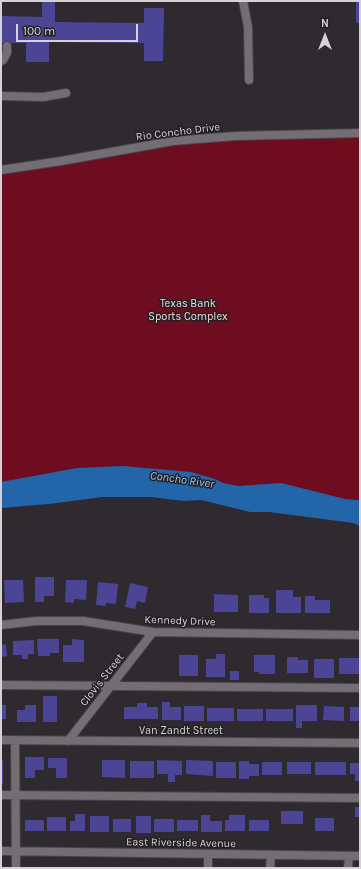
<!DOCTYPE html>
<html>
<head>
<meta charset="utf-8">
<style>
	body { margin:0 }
	#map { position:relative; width:361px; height:869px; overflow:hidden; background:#2e2a2f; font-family:Karla,sans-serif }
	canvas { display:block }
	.frame { position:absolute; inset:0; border:2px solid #d5d2d6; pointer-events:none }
	.north { position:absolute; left:305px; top:16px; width:40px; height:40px; -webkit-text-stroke:3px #242125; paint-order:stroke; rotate:0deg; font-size:11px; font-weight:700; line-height:16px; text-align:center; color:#d5d2d6 }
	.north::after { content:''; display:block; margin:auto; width:14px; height:18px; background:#d5d2d6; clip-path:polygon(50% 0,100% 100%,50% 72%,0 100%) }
	.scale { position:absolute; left:16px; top:24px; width:122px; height:18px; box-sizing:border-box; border:2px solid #d5d2d6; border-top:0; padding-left:5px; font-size:12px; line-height:14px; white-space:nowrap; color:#d5d2d6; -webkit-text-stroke:3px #242125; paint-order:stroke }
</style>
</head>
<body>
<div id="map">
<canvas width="361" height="869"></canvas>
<div class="frame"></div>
<div class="north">N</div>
<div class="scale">100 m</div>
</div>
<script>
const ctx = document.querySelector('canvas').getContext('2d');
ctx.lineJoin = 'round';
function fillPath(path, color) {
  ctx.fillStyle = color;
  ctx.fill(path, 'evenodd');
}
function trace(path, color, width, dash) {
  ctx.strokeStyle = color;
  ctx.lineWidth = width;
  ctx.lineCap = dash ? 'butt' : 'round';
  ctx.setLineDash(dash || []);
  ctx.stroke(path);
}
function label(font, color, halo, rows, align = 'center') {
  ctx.font = font + ' Karla,sans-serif';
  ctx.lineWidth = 3;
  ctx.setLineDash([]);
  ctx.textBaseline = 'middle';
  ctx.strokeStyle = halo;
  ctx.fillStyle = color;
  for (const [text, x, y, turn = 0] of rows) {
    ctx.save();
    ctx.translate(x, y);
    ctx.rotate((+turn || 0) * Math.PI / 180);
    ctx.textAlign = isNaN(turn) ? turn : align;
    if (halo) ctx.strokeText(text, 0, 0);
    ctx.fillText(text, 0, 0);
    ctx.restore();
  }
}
fillPath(new Path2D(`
	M360,133V521L215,485L1,494V170L173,141Z`), '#6d0d1f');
fillPath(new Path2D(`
	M123,466L191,472L215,479L223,483L238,486L281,483L345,499L358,500L360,502V526L353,523L269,512H250L201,500L184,501L151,497H103L49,504L1,508V482L77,468Z`), '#2265a9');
fillPath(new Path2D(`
	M42,1H55V22L144,23V8H164L163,61H144V43L49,42V62H26V43H1V16L42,17Z
	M356,1H360V23H356Z
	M35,577H54V596H44V602H35Z
	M4,580H23L24,602L5,603Z
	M66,580H87L86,600L74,599V603L65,602Z
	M98,582L118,584L116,604L106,603V606L96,605Z
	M130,583L148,587L145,603L137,601L135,609L125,607Z
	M276,590H293V597H301V613H276Z
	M214,594L238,595V612H214Z
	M249,595H264V598H269V613H249Z
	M305,596H315V600H330V613H305Z
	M37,639H59V653H50V656H38Z
	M72,639L84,640V662H63V645H72Z
	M34,640V654H28V659H22V655H13V641Z
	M6,644L7,656L1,657V645Z
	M216,654H225V677H206V659H216Z
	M179,655H198V676H179Z
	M254,655H275V674H259V672H254Z
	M287,657H298V660H308V673H287Z
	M339,658H359V674H339Z
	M314,659H334V678H314Z
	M230,671H239V680H230Z
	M43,696H57V722H43Z
	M162,702H170V707H181V720H162Z
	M137,703H147V707H158V719H124V707H137Z
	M1,705H6V719H1Z
	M25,705H36V722H17V710H25Z
	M296,705H317V721H302V728H296Z
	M184,706H204V721H184Z
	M324,706L344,707V721L323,720Z
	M350,707H360V721H350Z
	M207,708H234V721H207Z
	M237,709H263V721H237Z
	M266,709H293V721H266Z
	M25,757H44V770H35V778H25Z
	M48,758H67V778H56V768H48Z
	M1,760H3V784H1Z
	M102,760H125V778L102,777Z
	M157,760L182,761V775H175V782H168V774H157Z
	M186,760L213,761V776L186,774Z
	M130,761H154V778H130Z
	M239,761H249V764H259V776H249V779H239Z
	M216,762H236V778H216Z
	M262,762H282V775H262Z
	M287,762H311V774H287Z
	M315,762H346V775H315Z
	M350,763H360V781H355V774H350Z
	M355,807H360V817H355Z
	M281,811H303V824H281Z
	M75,814H85V831H70V821H75Z
	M201,815H210V821H222V832H201Z
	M229,815H245V831H225V820H229Z
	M90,816H109V832H90Z
	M136,816H151V833H136Z
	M47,817H66V831H47Z
	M315,818H334V831H315Z
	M113,819H131V832H113Z
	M154,819H174V832H154Z
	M25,820H44V831H25Z
	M177,820H198V831H177Z
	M249,820H269V831H249Z`), '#4c4595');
const minor = new Path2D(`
	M243,1L248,27L249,80
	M1,61L3,60L7,53V46
	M1,96L43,97L66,93
	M1,170L61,161L173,141L235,136L360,133
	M1,625L36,621H83L153,632L360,635
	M1,685L360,688
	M1,740L360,743
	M15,740L16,868
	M68,741L153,632
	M1,795L360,798
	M1,851L360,856
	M208,868V855
	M270,868L271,855
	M348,868L349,856`);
trace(minor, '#484549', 10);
trace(minor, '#726e74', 8);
label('11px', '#d5d2d6', '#242125', [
	["Rio Concho Drive",178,132,-7],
	["Kennedy Drive",180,621,2],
	["Clovis Street",102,680,-52],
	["Van Zandt Street",181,731],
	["East Riverside Avenue",181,843,1]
]);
label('11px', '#f3d7d7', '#242125', [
	["Texas Bank",188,304],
	["Sports Complex",188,317]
]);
label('italic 12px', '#92c2fa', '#242125', [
	["Concho River",182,480,8]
]);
</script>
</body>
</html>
